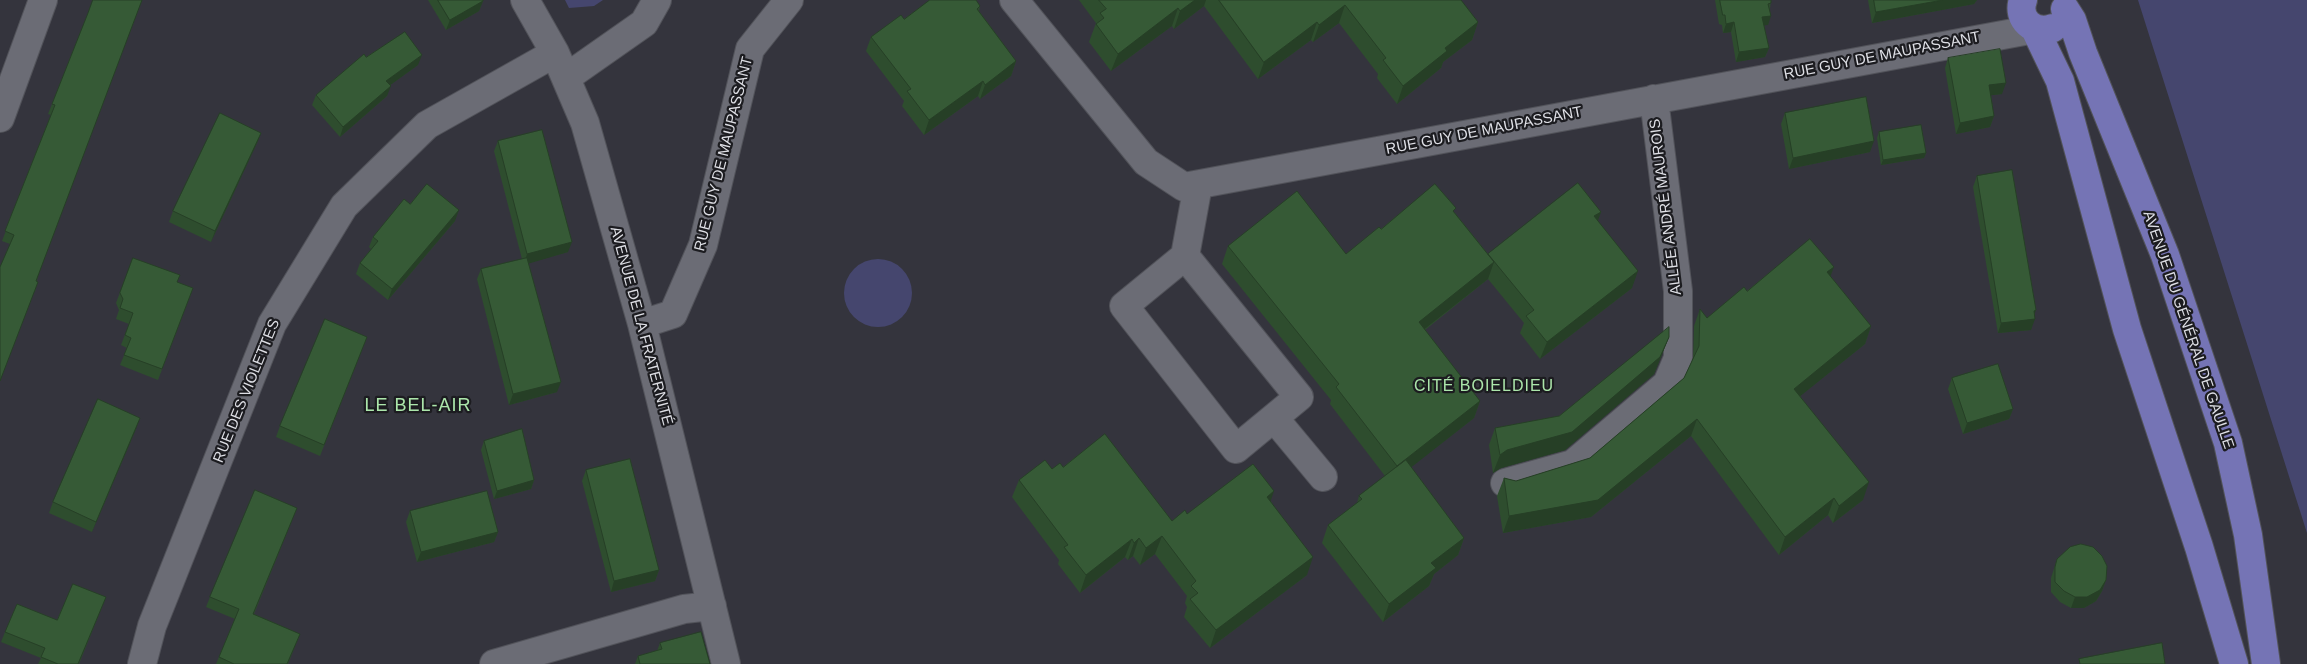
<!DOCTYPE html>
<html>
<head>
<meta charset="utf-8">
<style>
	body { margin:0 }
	canvas { display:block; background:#34343d }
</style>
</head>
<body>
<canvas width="2307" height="664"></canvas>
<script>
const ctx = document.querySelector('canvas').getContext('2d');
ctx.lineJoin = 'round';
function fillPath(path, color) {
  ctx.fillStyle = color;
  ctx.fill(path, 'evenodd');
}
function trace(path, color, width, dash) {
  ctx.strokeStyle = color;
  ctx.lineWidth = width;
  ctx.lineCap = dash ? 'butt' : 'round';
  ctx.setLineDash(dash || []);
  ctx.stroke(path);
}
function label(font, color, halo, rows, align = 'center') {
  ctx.font = font + ' Arial,sans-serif';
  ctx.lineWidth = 4.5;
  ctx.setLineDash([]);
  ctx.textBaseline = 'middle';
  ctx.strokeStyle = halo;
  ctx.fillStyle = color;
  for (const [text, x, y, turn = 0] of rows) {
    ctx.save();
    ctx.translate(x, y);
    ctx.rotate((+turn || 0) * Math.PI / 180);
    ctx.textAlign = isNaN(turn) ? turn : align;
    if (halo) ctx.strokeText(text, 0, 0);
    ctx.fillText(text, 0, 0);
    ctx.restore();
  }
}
fillPath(new Path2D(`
	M565,0H603L594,6L569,8Z
	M2138,0H2307V533Z
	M844 293a34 34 0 1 1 68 0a34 34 0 1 1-68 0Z`), '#45466e');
const minor = new Path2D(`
	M525,0L555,53L585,123L642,324L726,664
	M1014,0L1146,162L1184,187L2035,29
	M567,77L644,23L657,0
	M0,118L43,0
	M1185,256L1299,397L1236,449L1124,306L1185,256L1198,185
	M642,324L673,314L703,245L750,49L789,0
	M1274,418L1323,477
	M1505,483L1573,464L1667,384L1678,358V291L1654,99
	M142,664L152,626L272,324L344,206L427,125L555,53
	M494,664L684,609L712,606`);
const major = new Path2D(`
	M2023,0C2016,19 2034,35 2053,28
	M2065,9L2072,20L2083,53L2165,255L2228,443L2248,535L2266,664
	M2035,29L2060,81L2127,329L2199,547L2234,664`);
trace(minor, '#52535a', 30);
trace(major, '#52535a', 30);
trace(minor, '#6b6c75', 28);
trace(major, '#7574b5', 28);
fillPath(new Path2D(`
	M428,0H483V1L479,11L446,30Z
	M1079,0H1461L1478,22L1472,40L1443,62L1441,68L1397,104L1377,78L1378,74L1339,23L1313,42L1311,40L1258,79L1204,6L1174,29L1172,26L1111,71L1089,42L1096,23Z
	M1715,0H1771L1768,25H1764L1769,48L1765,57L1736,62L1731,32L1723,33L1722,25L1719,24Z
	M1868,0H1977L1974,4L1872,23Z
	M980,6L979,11L1016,61L1011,76L980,99L978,96L924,135L902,106L904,101L866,51L871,37L904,19Z
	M87,17L37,281L35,292L10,244L2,241L51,115L48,114L52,104Z
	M366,57L418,65L390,85L387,96L340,137L312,105L316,95Z
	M1948,58L2002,94L1991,95L1994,116L1990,127L1956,134L1945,68Z
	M1785,113L1870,152L1789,169L1781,124Z
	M1879,132L1926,153L1924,158L1881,165L1877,138Z
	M261,133L257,143L211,242L169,222L173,211Z
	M498,141L568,252L528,263L557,392L509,405L477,279L481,269L522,259L494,151Z
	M1977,176L2034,316L2031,330L1998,333L1973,187Z
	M410,204L455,221L388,300L356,274L360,263L371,249L369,247L373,237Z
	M1601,212L1597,221L1632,288L1540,359L1520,333L1524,323L1488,279L1425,330L1480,401L1474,418L1411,467L1464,538L1458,555L1434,574L1429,586L1383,622L1322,543L1328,525L1357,503L1359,496L1385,476L1330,404L1331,400L1222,264L1228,246L1346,254L1381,229L1455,213L1488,254Z
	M133,258L177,283L193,288L158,380L120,365L127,348L121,345L129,324L116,319L119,310L116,303Z
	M1830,276L1871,326L1865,344L1800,396L1863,500L1833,523L1828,515L1779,555L1691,436L1591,517L1503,533L1497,496L1504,478L1516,481L1590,458L1684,378L1693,359L1694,326L1700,309L1707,318L1747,291Z
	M367,337L320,456L276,437L280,426Z
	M1669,337L1654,374L1565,450L1501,468L1493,473L1489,445L1495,428L1559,416Z
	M1952,378L2013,409L2009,419L1963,434L1948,389Z
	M136,429L92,532L49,513L53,502Z
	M484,441L534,480L531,489L494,499L481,450Z
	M1063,467L1172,521L1187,514L1271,501L1307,575L1210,648L1184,617L1187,607L1185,603L1187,596L1155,554L1140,565L1133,556L1128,560L1125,557L1080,593L1058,564L1059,560L1012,497L1019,480L1052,469Z
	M586,470L659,570L655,581L611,592L582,481Z
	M297,508L254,614L300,634L288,664H216L235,619L206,607L210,597Z
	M410,511L498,532L494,542L417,562L406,522Z
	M2057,559L2106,580L2102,591L2096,601L2084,608H2071L2060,602L2051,592V578Z
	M106,597L79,664H38L41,658L1,642L5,632L57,620Z
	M660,643L710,664H635L638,656L657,651Z`), '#2e4d2e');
fillPath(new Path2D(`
	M1195,0H1206L1204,6L1174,29L1180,11Z
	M1943,0H1977L1974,4L1872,23L1876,12Z
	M483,1L479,11L446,30L450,20Z
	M1345,5L1339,23L1313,42L1319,25Z
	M1178,8L1172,26L1111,71L1118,54Z
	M1771,16L1768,25L1759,26L1762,17Z
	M1317,22L1311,40L1258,79L1264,62Z
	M1478,22L1472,40L1443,62L1441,68L1397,104L1403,86L1445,48Z
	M1734,22L1731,32L1723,33L1726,24Z
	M1769,48L1765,57L1736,62L1739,52Z
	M422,55L418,65L382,91L386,81Z
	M1016,61L1011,76L980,99L985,85Z
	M983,81L978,96L924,135L929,120Z
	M2006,83L2002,94L1985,96L1989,85Z
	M391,86L387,96L340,137L343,127Z
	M1994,116L1990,127L1956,134L1960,123Z
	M261,133L257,143L211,242L215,231Z
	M1874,141L1870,152L1789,169L1793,158Z
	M1926,153L1924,158L1881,165L1883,160Z
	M459,210L455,221L388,300L392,289Z
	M1601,212L1595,229L1594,216Z
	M572,242L568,252L524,265L527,254Z
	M1494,262L1488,279L1412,339L1419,322Z
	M1834,267L1827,285V272Z
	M1638,271L1632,288L1540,359L1547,342Z
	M2036,310L2033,319H2035L2031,330L1998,333L2001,323Z
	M1871,326L1865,344L1788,406L1794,389Z
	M1669,337L1654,374L1565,450L1501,468L1493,473L1500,455L1507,450L1572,432Z
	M561,382L557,392L509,405L513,394Z
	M1480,401L1474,418L1390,484L1397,466Z
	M2013,409L2009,419L1963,434L1967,423Z
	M140,418L136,429L92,532L96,522Z
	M1697,419L1691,436L1591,517L1503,533L1509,516Z
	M534,480L531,489L494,499L497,491Z
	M1869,482L1863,500L1833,523L1839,506Z
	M1274,491L1268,509L1267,497Z
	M1834,498L1828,515L1779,555L1785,537Z
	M297,508L293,518L249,624L253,614Z
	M498,532L494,542L417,562L421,552Z
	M1162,536L1155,554L1140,565L1146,548Z
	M1139,538L1133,556L1128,560L1134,543Z
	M1464,538L1458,555L1434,574L1429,586L1383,622L1389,604L1431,563Z
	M1132,539L1125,557L1080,593L1086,575Z
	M1313,557L1307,575L1210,648L1216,630Z
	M659,570L655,581L611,592L614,581Z
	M2106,580L2102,591L2096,601L2084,608H2071L2075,597Z`), '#263f26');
const building = new Path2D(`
	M93,0H142L36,281L38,282L0,381V267L14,235L5,231L55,105L52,104L88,13Z
	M438,0H483V1L450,20Z
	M930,0H976L980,6L977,9L1016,61L985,85L983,81L929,120L907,91L911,89L871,37L901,15L904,19Z
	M1099,0H1195L1180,11L1178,8L1118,54L1096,24L1104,18L1100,13L1106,9Z
	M1219,0H1461L1478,22L1445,48L1447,51L1403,86L1383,60L1386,58L1345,5L1319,25L1317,22L1264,62Z
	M1720,0H1771V3L1768,4L1771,16L1762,17L1769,48L1739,52L1734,22L1726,24L1725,15H1723Z
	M1874,0H1943L1876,12Z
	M405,32L422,55L386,81L391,86L343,127L316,95L364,54L366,57Z
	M2000,49L2006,83L1989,85L1994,116L1960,123L1948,58Z
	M1866,97L1874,141L1793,158L1785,113Z
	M220,113L261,133L215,231L173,211Z
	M1921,125L1926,153L1883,160L1879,132Z
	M542,130L572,242L527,254L498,141Z
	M2012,170L2036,310L2034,311L2035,319L2001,323L1977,176Z
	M1578,183L1601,212L1594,216L1638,271L1547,342L1526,316L1534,310L1488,254Z
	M427,184L459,210L392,289L360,263L378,241L373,237L404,199L410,204Z
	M1435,184L1456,208L1453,211L1494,262L1419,322L1480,401L1397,466L1336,387L1339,384L1228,246L1297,191L1346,254L1379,227L1381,229Z
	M1810,239L1834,267L1827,272L1871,326L1794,389L1869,482L1839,506L1834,498L1785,537L1697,419L1598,500L1509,516L1504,478L1516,481L1590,458L1684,378L1699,346L1700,309L1707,318L1744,287L1747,291Z
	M133,258L180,275L177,282L193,288L162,369L124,355L131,338L125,335L133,313L120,308L123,299L120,293Z
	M527,258L561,382L513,394L481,269Z
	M325,319L367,337L324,445L280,426Z
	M1669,327V337L1660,357L1572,432L1507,450L1500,455L1495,428L1559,416Z
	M1998,364L2013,409L1967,423L1952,378Z
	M98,399L140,418L96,522L53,502Z
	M522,429L534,480L497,491L484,441Z
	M1105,434L1172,521L1185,510L1187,514L1253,464L1274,491L1267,497L1313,557L1216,630L1190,599L1198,593L1191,586L1196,581L1162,536L1146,548L1139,538L1134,543L1132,539L1086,575L1064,547L1068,545L1019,480L1045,460L1052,469L1060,463L1063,467Z
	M630,459L659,570L614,581L586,470Z
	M1406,460L1464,538L1431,563L1436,568L1389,604L1328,525L1362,499L1359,496Z
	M255,490L297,508L253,614L300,634L287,664H234L219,657L239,609L210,597Z
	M487,491L498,532L421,552L410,511Z
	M2081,544L2093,547L2102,556L2107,566L2106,580L2100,590L2087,597H2075L2064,591L2055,582V567L2057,559L2070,547Z
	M73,584L106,597L78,664H58L41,657L45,648L5,632L17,604L57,620Z
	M701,632L710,664H640L638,656L662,649L660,643Z
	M2162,643L2165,664H2080L2079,659Z`);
fillPath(building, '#365a36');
trace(building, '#263f26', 1);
label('15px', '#dedfe5', '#1c1c20', [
	["RUE GUY DE MAUPASSANT",1882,56,-11],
	["RUE GUY DE MAUPASSANT",1484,131,-11],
	["RUE GUY DE MAUPASSANT",724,154,-76],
	["ALLÉE ANDRÉ MAUROIS",1666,207,-97],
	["AVENUE DE LA FRATERNITÉ",641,326,75],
	["AVENUE DU GÉNÉRAL DE GAULLE",2188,330,71],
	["RUE DES VIOLETTES",247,391,-68]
]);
ctx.letterSpacing = '1px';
label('16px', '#ace6ab', '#1c1c20', [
	["CITÉ BOIELDIEU",1484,387]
]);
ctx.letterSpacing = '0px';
ctx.letterSpacing = '1px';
label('18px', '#ace6ab', '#1c1c20', [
	["LE BEL-AIR",418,406]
]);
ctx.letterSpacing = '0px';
</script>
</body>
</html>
